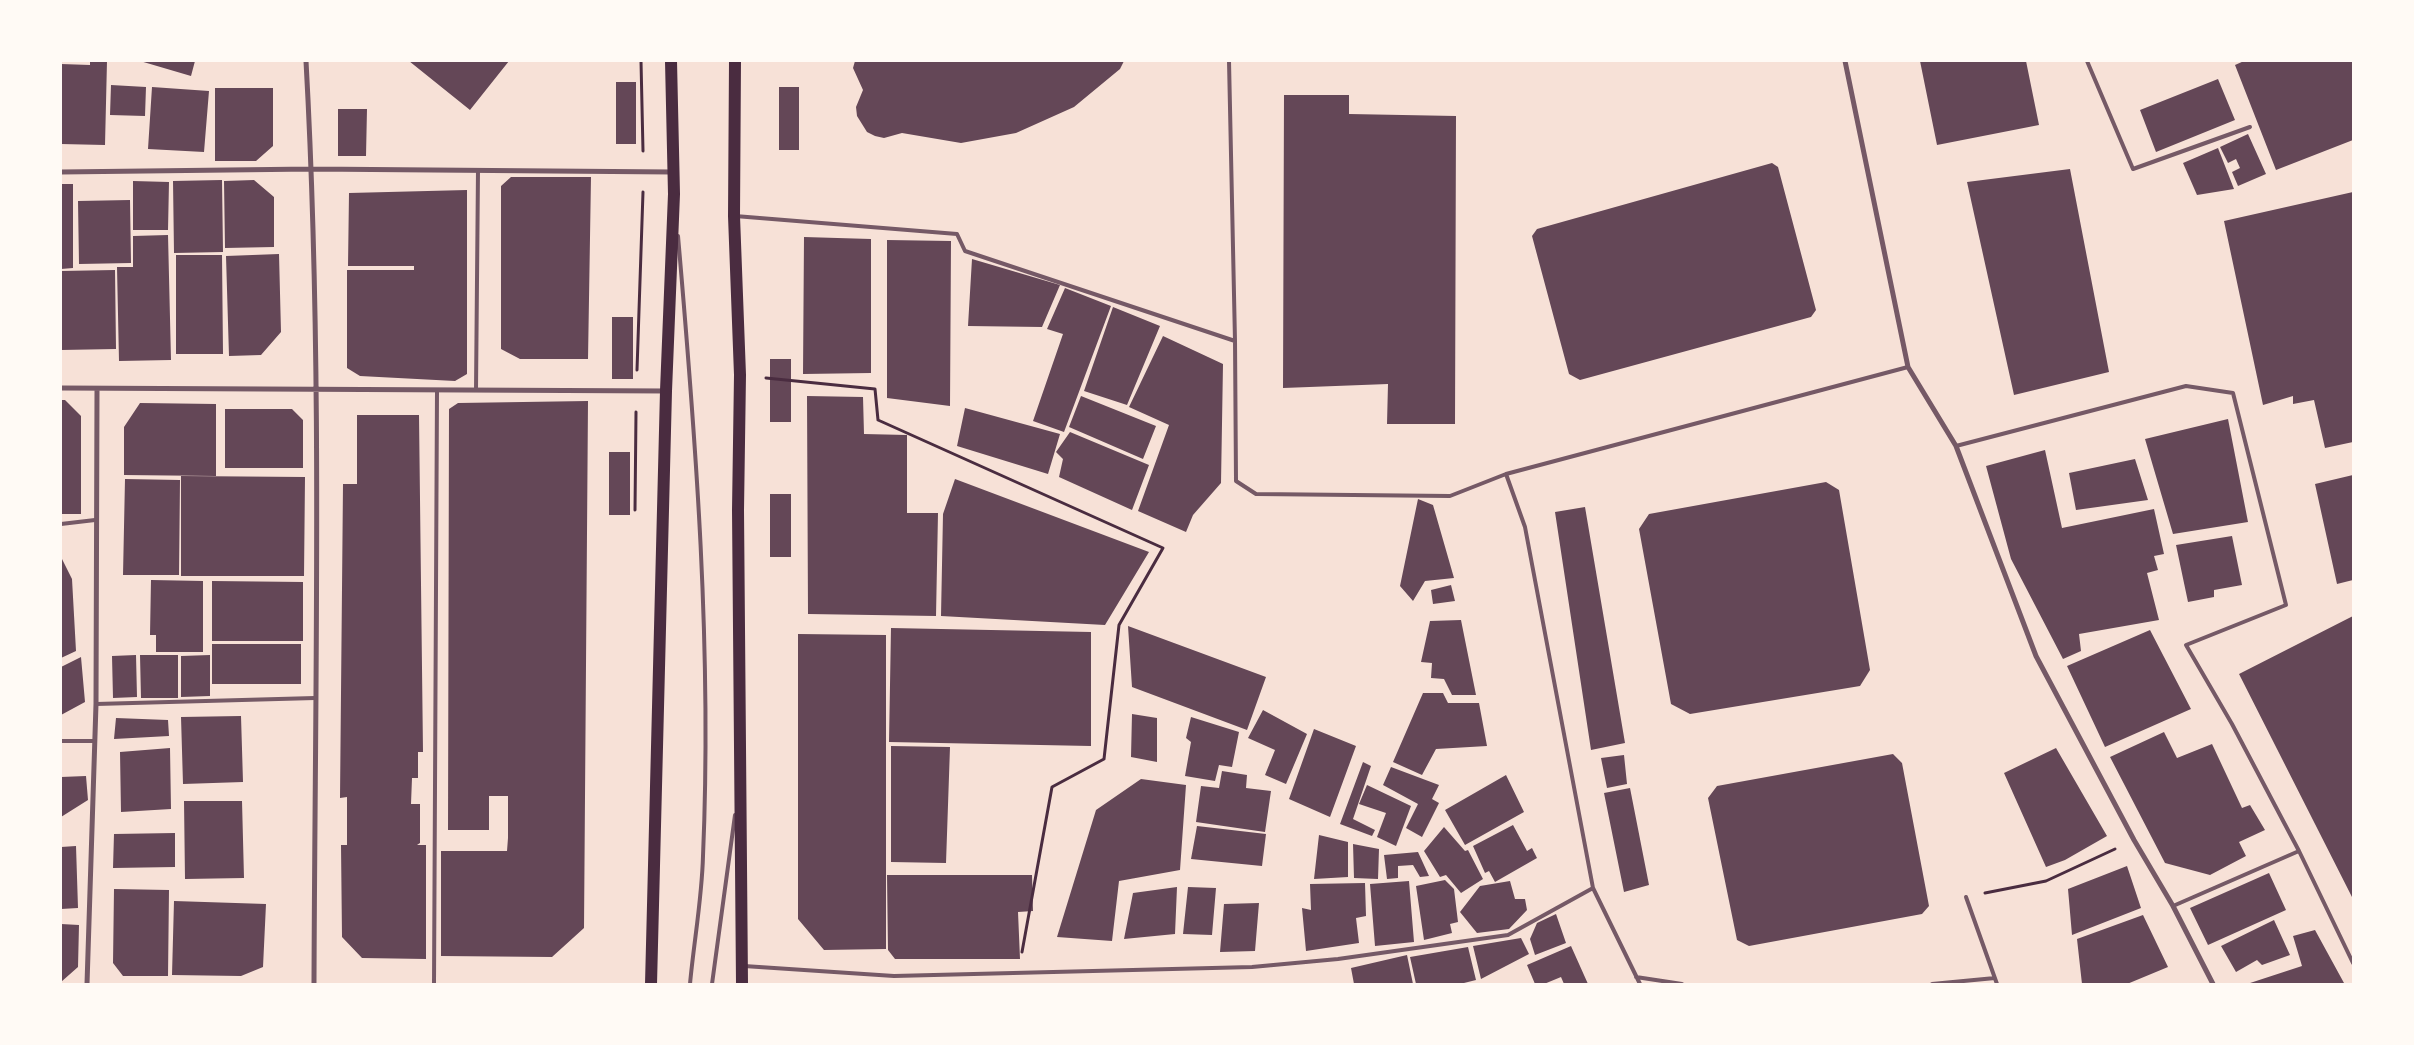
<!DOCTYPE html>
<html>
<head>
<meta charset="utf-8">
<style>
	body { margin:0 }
	#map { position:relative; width:2414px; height:1045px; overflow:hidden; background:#f7e1d7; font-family:"Source Serif 4",serif }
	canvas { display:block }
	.frame { position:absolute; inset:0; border:62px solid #fffaf5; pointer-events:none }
</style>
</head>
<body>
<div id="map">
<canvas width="2414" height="1045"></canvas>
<div class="frame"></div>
</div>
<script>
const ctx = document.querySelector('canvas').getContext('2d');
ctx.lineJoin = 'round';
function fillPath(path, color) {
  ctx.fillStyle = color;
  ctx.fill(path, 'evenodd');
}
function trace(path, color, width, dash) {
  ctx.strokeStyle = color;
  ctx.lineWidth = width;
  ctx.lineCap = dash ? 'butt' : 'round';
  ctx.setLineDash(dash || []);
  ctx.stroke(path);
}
fillPath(new Path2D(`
	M90,61H107L105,145L61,144V64L90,65Z
	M140,61H195L191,76Z
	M409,61H509L470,110Z
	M855,61H1124L1120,69L1074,107L1016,133L961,143L902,133L884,138L875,136L867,132L857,116L856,107L863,90L853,68Z
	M1920,61H2026L2039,125L1937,145Z
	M2244,61H2353V140L2276,170L2235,65Z
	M2218,79L2235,120L2156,152L2140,110Z
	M616,82H636V144H616Z
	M111,85L146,87L145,116L110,115Z
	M152,87L209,91L204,152L148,149Z
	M779,87H799V150H779Z
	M215,88H273V146L256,161H215Z
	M1284,95H1349V114L1456,116L1455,424H1387L1388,384L1283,388Z
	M338,109H367L366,156H338Z
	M2248,134L2266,174L2238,186L2232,172L2240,168L2236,159L2228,163L2220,147Z
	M2218,148L2234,189L2197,195L2183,163Z
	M1772,163L1778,167L1816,310L1811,317L1580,380L1569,374L1532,236L1537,229Z
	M2070,169L2109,372L2014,395L1967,182Z
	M511,177H591L588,359H520L501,349V186Z
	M222,180L223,252L174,253L173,181Z
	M254,180L274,197V247L225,248L224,181Z
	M133,181L169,182L168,230H133Z
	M61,184H73V268L61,269Z
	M467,190V374L455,381L360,376L347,368V270H414V266H348L349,193Z
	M2353,192V442L2325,448L2314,400L2293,404V396L2263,405L2224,221Z
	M130,200L131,263L79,264L78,201Z
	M168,235L171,360L119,361L117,267H133V236Z
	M804,237L871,239V373L803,374Z
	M887,240L951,241L950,406L887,398Z
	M279,254L281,332L261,355L229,356L226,256Z
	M176,255H222L223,354H176Z
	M972,259L1060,285L1042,327L968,326Z
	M115,270L116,349L61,350V271Z
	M1065,288L1111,306L1064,432L1033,421L1063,334L1047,329Z
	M1113,307L1160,326L1127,405L1084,391Z
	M612,317H633V379H612Z
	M1163,336L1223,364L1221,483L1193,515L1186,532L1138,511L1169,425L1129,407Z
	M770,359H791V422H770Z
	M807,396L863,397L864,434L907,435V513H938L936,616L808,614Z
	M1081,396L1156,426L1143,459L1069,427Z
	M61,400H65L81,416V514H61Z
	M588,401L584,928L552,957L441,956V851H507L508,838V796H489V830H448L449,409L458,403Z
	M140,403L216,404V476L124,475V427Z
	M965,408L1060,434L1048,474L957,446Z
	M225,409H292L303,420V468H225Z
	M357,415H419L423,752H418V778H412L411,804H420V843L417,845H426V959L362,958L342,937L341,845H347V797L340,798L343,484H357Z
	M2228,419L2248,522L2173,534L2145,439Z
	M1070,432L1149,465L1132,510L1059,477L1063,459L1056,452Z
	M2045,450L2062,528L2154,509L2164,554L2154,556L2158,570L2147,573L2159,620L2079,634L2081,651L2063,659L2011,559L1986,466Z
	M609,452H630V515H609Z
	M2135,459L2148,500L2076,510L2069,473Z
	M2353,475V580L2337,584L2315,484Z
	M181,476L305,477L304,576H181Z
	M125,479L180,480L179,575H123Z
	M955,479L1149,552L1105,625L941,616L943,514Z
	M1826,482L1839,490L1870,670L1860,686L1690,714L1671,704L1639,529L1649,514Z
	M770,494H791V557H770Z
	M1418,499L1433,505L1454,578L1425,581L1413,601L1400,586Z
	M1585,507L1625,743L1591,750L1555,512Z
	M2232,536L2242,585L2214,590V597L2188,602L2176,545Z
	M61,557L72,579L76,651L61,658Z
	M151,580L203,581V652H156V635H150Z
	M212,581L303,582V641H212Z
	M1451,585L1455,601L1433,604L1431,590Z
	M2353,616V899L2239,674Z
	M1461,620L1476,695H1452L1444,679L1431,678L1432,663L1421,662L1430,621Z
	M1128,626L1266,677L1247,730L1132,687Z
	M891,628L1091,632V746L889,742Z
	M2150,630L2191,709L2105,747L2067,666Z
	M798,634L886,635V949L824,950L798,919Z
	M212,644H301V684H212Z
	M136,655L137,697L113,698L112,656Z
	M140,655H178V698H141Z
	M210,655V696L181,697V656Z
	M81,657L85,702L61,715V667Z
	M1423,693H1443L1448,703H1479L1487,746L1436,749L1422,775L1393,762Z
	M1263,710L1307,734L1286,784L1265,775L1275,750L1248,738Z
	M1132,714L1157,718V762L1131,757Z
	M241,716L243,782L183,784L181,717Z
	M1191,717L1239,732L1232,767L1219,765L1215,781L1185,776L1191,742L1186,738Z
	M116,718L168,720L169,736L114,739Z
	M1314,729L1356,746L1330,817L1289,799Z
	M2164,732L2177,758L2212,744L2242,808L2250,805L2265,830L2239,842L2246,856L2210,875L2165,863L2110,757Z
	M891,746L950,747L946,863L891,862Z
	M170,748L171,809L121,812L120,752Z
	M2056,748L2107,836L2065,860L2046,867L2004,773Z
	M1893,754L1902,763L1929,906L1922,914L1749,946L1737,940L1708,798L1717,786Z
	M1624,755L1627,784L1607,788L1601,758Z
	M1363,762L1371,766L1353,819L1375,830L1372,836L1340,824Z
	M1391,767L1439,785L1432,799L1439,803L1422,837L1406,828L1418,804L1383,785Z
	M1222,771L1247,775L1246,788L1271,791L1265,832L1196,822L1201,786L1219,788Z
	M1506,775L1524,812L1465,845L1445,810Z
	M86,776L88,800L61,817V777Z
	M1141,779L1186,785L1180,870L1119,881L1112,941L1057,937L1096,810Z
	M1367,785L1411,806L1396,846L1377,837L1386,813L1359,804Z
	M1630,788L1649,885L1624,892L1604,793Z
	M184,801H242L244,878L185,879Z
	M1513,825L1527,851L1532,848L1537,858L1495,882L1489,871L1485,873L1473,846Z
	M1197,826L1266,834L1262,866L1191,859Z
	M1444,827L1465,851L1468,850L1483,879L1461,893L1446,875L1440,877L1424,851Z
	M175,833V867L113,868L114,834Z
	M1319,835L1348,842V877L1314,879Z
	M1353,844L1379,849L1378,879L1354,878Z
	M76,846L78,908L61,909V847Z
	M1418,852L1429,876L1420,877L1413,865L1398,866V878L1387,879L1384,855Z
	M2127,866L2141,908L2072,935L2068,889Z
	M2269,873L2286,910L2208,945L2190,908Z
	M887,875H1032L1033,911L1018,912L1020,959H895L888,950Z
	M1445,880L1454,889L1458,922L1450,924L1452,933L1424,940L1416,886Z
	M1409,881L1414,942L1375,946L1370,884Z
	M1510,881L1515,899H1525L1527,910L1509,929L1477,933L1460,912L1480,886Z
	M1365,883L1366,916L1356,918L1359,943L1306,951L1302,908L1311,910L1310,884Z
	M1177,887L1175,934L1124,939L1133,893Z
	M1188,887L1216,888L1212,935L1183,934Z
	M114,889L169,890L168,976H123L113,963Z
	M174,901L266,904L263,967L241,976L172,975Z
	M1259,903L1255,951L1220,952L1224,904Z
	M1556,914L1566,943L1535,955L1530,939L1537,923Z
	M2143,915L2168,967L2127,984H2082L2077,939Z
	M2274,920L2290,955L2262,965L2257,960L2236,972L2221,946Z
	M61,924L79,925L78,967L61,982Z
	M2315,930L2344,983L2247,984L2302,966L2293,936Z
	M1521,938L1529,954L1481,979L1473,946Z
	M1571,946L1588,984H1564L1561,977L1544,984H1535L1527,965Z
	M1468,947L1476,980L1460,984H1416L1410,957Z
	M1407,955L1413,984H1354L1351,968Z`), '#644757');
trace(new Path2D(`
	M641,61L643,151
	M637,370L643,192
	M766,378L875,389L878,420L1163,548L1119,625L1104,759L1052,787L1022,952
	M635,510L636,412
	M1985,893L2046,881L2115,849`), '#4a2c40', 3);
trace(new Path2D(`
	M1229,61L1235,341
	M2087,61L2133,169L2250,127
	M735,216L957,234L965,251L1235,341L1236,481L1256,494L1450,496L1506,474L1908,367
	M678,236C696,443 712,649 703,856C702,898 694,941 690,984
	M476,390L478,170
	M1956,446L2186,386L2233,393L2286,605L2186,645L2232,724L2299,851L2353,963
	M1506,474L1525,527L1593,888L1640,984
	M61,524L95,520
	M96,704L315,698
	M61,741H95
	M1966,897L1997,984
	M2173,906L2299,851
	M744,966L894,976L1252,967L1338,959L1508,935L1593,888
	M1636,977L1682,984
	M434,984L437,391
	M712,984L735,815
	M1932,984L1995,978`), '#755966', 4);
trace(new Path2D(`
	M306,61C323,368 315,676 314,984
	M1845,61L1908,367L1956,446L2036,656L2134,840L2173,906L2213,984
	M61,172L312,169L672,172
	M61,388L666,391
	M87,984L96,704L97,390`), '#755966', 5);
trace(new Path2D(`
	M735,61L734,216L740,375L738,510L742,984
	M651,984L666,391L674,194L671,61`), '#4a2c40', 12);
</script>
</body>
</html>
